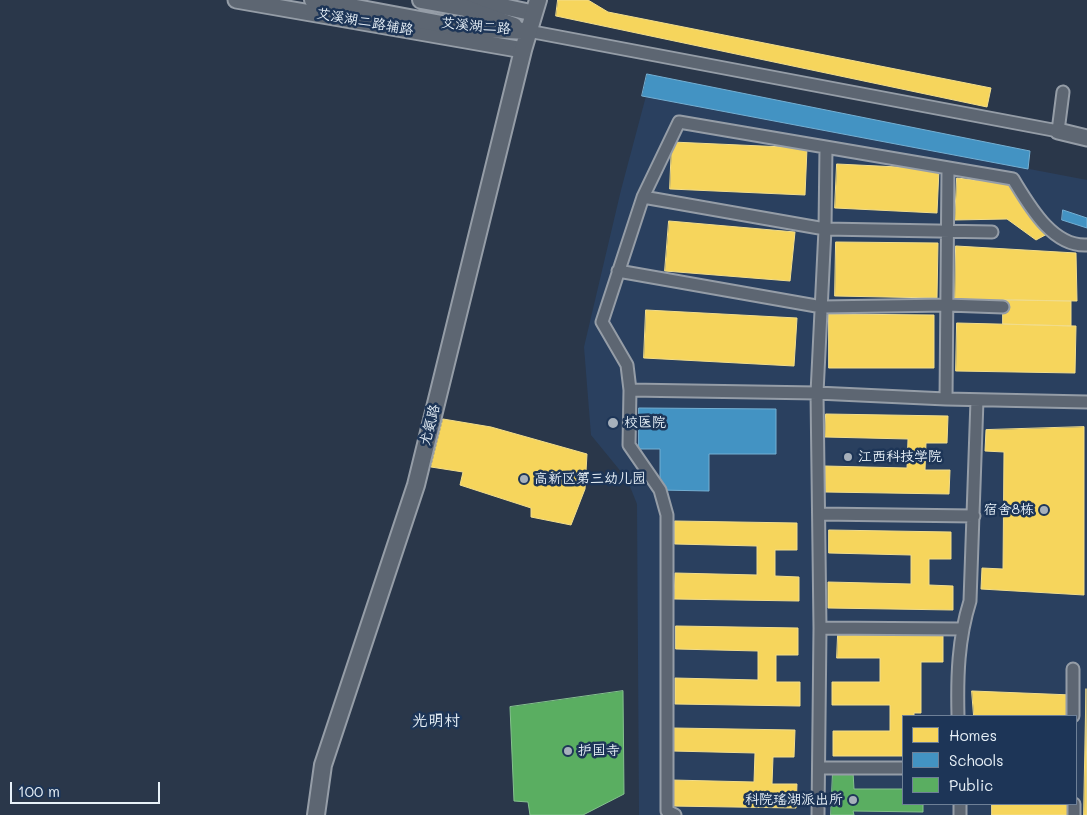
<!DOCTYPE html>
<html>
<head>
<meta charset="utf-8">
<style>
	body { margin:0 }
	#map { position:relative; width:1087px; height:815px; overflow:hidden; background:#2a374a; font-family:Mali,sans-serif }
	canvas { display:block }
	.legend { position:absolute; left:902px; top:715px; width:175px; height:90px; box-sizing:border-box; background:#1d3557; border:1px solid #6e8097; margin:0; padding:6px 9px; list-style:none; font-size:15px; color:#e8f1f8 }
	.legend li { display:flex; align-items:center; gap:10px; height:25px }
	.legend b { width:25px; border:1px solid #6e8097 }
	.scale { position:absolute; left:10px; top:782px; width:150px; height:22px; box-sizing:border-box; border:2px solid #e8f1f8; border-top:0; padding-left:6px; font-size:15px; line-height:18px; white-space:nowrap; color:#e8f1f8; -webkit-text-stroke:4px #1d3557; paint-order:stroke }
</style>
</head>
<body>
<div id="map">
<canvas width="1087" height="815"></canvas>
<ul class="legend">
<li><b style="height:14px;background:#f6d55c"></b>Homes</li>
<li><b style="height:14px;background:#4393c3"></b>Schools</li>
<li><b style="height:14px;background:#5aae61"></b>Public</li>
</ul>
<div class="scale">100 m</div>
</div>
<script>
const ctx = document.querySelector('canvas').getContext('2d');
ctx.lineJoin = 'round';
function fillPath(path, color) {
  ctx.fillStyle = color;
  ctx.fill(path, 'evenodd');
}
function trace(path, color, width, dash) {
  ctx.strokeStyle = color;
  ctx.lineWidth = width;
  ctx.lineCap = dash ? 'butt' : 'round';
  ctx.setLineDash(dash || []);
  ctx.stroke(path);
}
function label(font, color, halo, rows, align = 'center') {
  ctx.font = font + ' Mali,"LXGW WenKai TC",sans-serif';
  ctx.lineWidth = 5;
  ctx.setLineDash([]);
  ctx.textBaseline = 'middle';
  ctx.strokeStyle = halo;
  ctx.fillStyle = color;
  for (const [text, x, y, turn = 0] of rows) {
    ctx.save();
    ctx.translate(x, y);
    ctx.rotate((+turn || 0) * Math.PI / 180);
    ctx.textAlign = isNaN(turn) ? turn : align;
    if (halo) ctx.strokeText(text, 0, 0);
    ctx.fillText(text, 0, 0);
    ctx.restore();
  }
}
fillPath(new Path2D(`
	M646,96L1087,180V815H639L637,504L627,479L591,435L584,347L621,190ZM903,716H1076V804H903Z`), '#2a405f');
const homes = new Path2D(`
	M558,0H588L608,12L991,88L987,107L556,16Z
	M672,142L807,148L805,195L670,189Z
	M837,164L939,169L937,213L835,208Z
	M957,178L1009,184L1049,233L1036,240L1007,219L955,220Z
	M669,221L795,232L790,281L665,271Z
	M836,242L938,243L937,298L835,296Z
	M956,246L1076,253L1077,301L955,299Z
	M1003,300L1071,301V326L1003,324Z
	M646,310L797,318L794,366L644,358Z
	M829,314L934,315V368H829Z
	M957,323L1076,326L1075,373L956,371Z
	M826,414L948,416L947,443H926L925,470H950L949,494L825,492V466L907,468L908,439L825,437Z
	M443,419L491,427L587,454L585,489L571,525L531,517V508L460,485L463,472L431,467Z
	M1084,427V595L981,589L982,568L1003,569L1004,452L985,451L986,430Z
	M675,521L797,523V550H775V576L799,577V601L674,599L675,573L757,575V546L675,544Z
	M829,530L951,532V559H929V585L953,586V610L828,608V582L911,584V555L829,553Z
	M676,626L798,628V655H776V682H800V706L675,704V678L758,680V651L676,649Z
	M838,635H943V662H921V713H914V716H903V756H833V731H890V705H832V682H880V658H837Z
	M1086,689L1087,815H1084Z
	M972,691L1072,695V716H974Z
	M673,728L795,730L794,757H773L772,784H797L796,808L671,806L672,780L754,782L755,753L672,751Z
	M992,804H1072V815H992Z`);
fillPath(homes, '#f6d55c');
trace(homes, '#f2dd8b', 1);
const schools = new Path2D(`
	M647,74L1030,151L1028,169L642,96Z
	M1063,210L1087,218V228L1062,220Z
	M639,408L776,409V454H709V491L660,490V449H639Z`);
fillPath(schools, '#4393c3');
trace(schools, '#74afd3', 1);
const public = new Path2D(`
	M623,691L624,794L583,815H530L528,802L514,801L510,707Z
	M833,771L853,772L854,789H903V804H923V812L853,811L854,815H831Z`);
fillPath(public, '#5aae61');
trace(public, '#85c28e', 1);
const minor = new Path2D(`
	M528,31L1058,131L1063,92
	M643,197L825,229L992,232
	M618,271L822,307L947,305L1003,307
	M630,390L817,393L825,229L826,147
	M946,399L948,168
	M819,514L974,516
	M820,628L962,629
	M1073,669V716
	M958,716C957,677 958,639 970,601L977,400
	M819,768H903
	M960,804V815
	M1074,804V815
	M675,815L667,811V515L660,490L629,445L630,390L627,365L602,322L643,197L679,122L1013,179C1029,205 1052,247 1087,245
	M818,815L820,628L817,393L946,399L1087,402`);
const tertiary = new Path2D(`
	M236,0L523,50
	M472,0L533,13
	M1058,131L1087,138`);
const secondary = new Path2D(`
	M313,0L463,28L528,31
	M421,0L465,8L514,26
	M316,815L323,765L416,485L523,50L538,0`);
trace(minor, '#959da7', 15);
trace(tertiary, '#959da7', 19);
trace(secondary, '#959da7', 20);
trace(minor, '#5d6672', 11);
trace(tertiary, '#5d6672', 15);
trace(secondary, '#5d6672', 16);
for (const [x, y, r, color] of [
	[613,423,6,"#a6b0bb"],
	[848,457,5,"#a6b0bb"],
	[524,479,5,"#a6b0bb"],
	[1044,510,5,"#a6b0bb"],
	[568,751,5,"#a6b0bb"],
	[853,800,5,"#a6b0bb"]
]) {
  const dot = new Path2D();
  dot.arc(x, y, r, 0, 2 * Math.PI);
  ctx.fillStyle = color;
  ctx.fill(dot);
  trace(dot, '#1d3557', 2);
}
label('14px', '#e8f1f8', '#1d3557', [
	["艾溪湖二路辅路",365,22,10],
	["艾溪湖二路",476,26,5],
	["尤氨路",430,425,-76]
]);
label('14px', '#e8f1f8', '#1d3557', [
	["校医院",624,423],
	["江西科技学院",858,457],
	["高新区第三幼儿园",534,479],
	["宿舍8栋",1034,510,"right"],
	["护国寺",578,751],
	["科院瑶湖派出所",843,800,"right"]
], 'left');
label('16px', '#e8f1f8', '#1d3557', [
	["光明村",436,721]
]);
</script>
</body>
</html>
